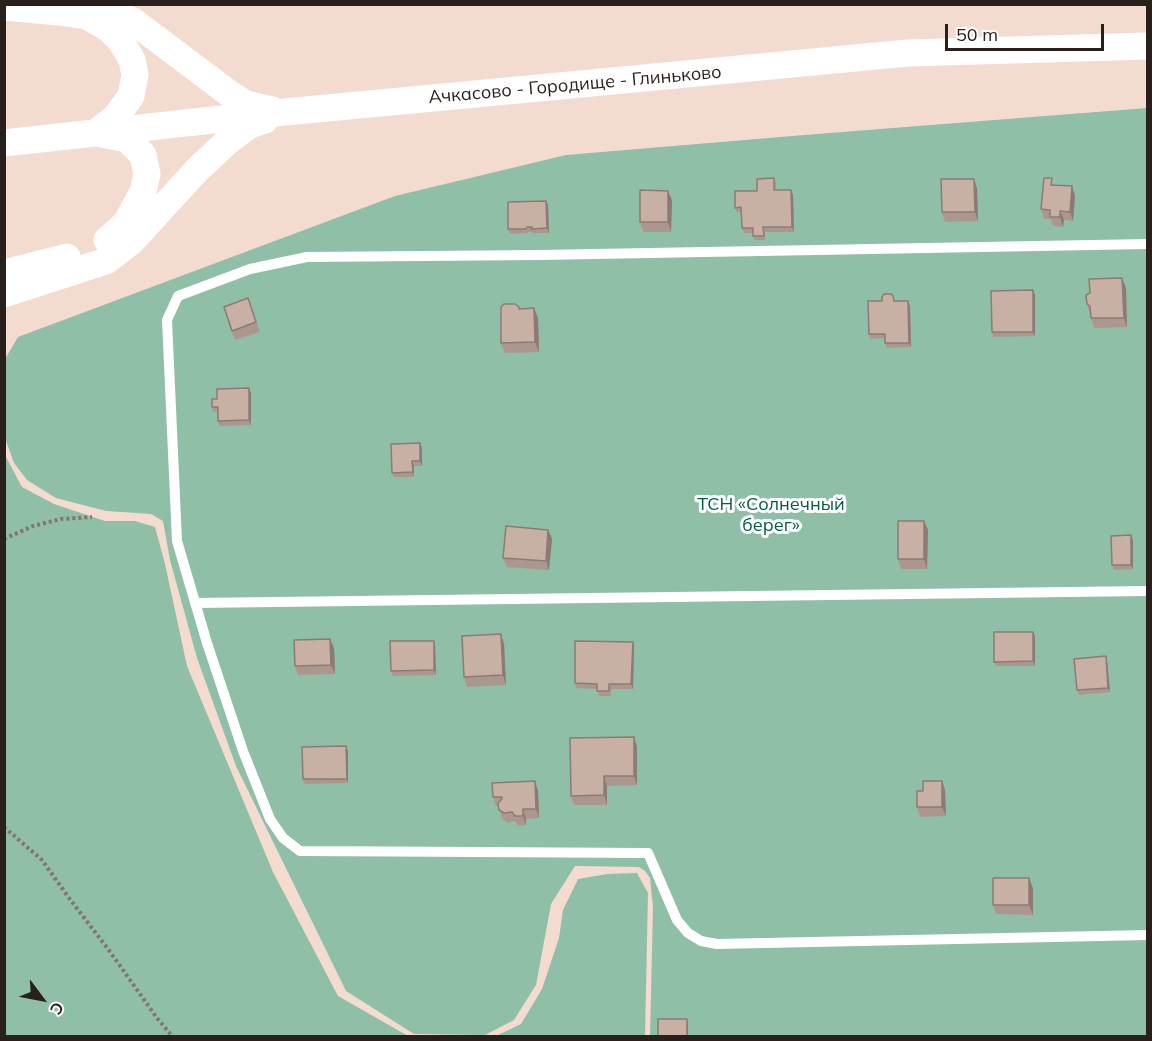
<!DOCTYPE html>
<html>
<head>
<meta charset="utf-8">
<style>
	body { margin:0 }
	#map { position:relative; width:1152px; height:1041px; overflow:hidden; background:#f4dbd0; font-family:Mulish,sans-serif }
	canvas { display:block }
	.frame { position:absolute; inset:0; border:6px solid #29201c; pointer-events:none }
	.north { position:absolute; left:12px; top:969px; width:60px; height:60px; -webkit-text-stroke:4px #fff; paint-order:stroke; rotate:122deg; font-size:16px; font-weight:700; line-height:24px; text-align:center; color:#29201c }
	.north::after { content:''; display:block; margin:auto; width:21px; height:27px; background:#29201c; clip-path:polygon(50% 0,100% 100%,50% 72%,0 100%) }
	.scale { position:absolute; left:945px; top:24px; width:159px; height:27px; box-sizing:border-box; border:3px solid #29201c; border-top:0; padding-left:8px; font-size:18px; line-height:21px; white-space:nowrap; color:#29201c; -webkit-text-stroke:4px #fff; paint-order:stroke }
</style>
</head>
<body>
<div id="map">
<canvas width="1152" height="1041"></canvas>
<div class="frame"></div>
<div class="north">С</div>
<div class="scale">50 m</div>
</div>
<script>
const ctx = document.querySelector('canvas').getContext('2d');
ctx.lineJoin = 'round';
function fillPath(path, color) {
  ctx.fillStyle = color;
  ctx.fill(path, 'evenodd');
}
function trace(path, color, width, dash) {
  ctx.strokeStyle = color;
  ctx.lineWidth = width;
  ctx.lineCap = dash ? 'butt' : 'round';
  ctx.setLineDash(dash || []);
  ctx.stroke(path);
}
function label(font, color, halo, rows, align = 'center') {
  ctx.font = font + ' Mulish,sans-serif';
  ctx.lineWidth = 6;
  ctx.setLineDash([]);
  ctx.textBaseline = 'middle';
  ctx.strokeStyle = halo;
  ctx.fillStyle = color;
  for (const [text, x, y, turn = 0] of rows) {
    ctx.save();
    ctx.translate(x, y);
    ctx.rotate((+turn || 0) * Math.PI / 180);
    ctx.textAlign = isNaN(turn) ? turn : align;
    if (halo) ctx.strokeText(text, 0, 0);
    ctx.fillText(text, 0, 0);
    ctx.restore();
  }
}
fillPath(new Path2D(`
	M1147,108V1036H650L653,907L650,878L645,871L639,867L575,866L551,904L536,985L514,1020L485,1035L414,1034L346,991L236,766L197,658L170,560L163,521L151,514L106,511L56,498L27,480L14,463L5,438V359L18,337L395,196L566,155L804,135Z
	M5,455L22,487L54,504L105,521H135L155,527L165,564L187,666L273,872L338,996L408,1036H5Z
	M637,873L648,893L645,1036H496L521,1024L542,989L559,938L563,910L578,879L607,874Z`), '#8fbfa7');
trace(new Path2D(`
	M4,539L33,526L61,519L92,517
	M4,827L42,860L69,898L108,949L157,1018L172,1036`), '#85746d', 4, [3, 3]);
trace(new Path2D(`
	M1148,244L539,255L307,257L250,269L178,296L167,320L177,541L207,643L243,751L270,819L283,838L300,851L648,853L677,920L688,933L701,941L717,944L1148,935
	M195,603L1148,591`), '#fff', 10);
trace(new Path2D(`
	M94,4L103,7L133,21L230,94L246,104L272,110
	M4,7L59,12L87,16L109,29L121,41L132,60L135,75L131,96L115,118L95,133
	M102,134L127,139L143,155L147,174L143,192L126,223L107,240
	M4,143L285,112L908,53L1148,46
	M4,273L67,257
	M4,294L106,261L132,241L198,169L227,142L250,125L265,120`), '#fff', 27);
fillPath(new Path2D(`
	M774,178L776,183V190H791L793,195L794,232H765V240H755L753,233H744L742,228L741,212H737L735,208Z
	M1054,185L1075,196L1073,221L1064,220L1063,227L1053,226L1051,219H1044L1041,209Z
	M977,188L978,221L945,222L942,212Z
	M672,200L671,232H643L640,222Z
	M546,201L548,205L549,233H533L532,232H528V233L510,234L508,229Z
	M1126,288L1127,327L1094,328L1087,304Z
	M1035,295V336L993,337L992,332Z
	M248,298L260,332L235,340L224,307Z
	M910,306L911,347L887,348L885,343V338L870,339L869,334Z
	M519,307L520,308H534L538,318L539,352L505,353L501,343Z
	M251,393V425L219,426L218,421V412H213L212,407L217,399Z
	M420,443L422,448V466H414V477H394L392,473Z
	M924,521L928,530L927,569H901L898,559Z
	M548,530L552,539L549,570L507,567L503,558Z
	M1133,540V569L1114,570L1112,565Z
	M501,634L504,644L506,685L467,687L464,677Z
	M1035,636V666H996L994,662Z
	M330,639L334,648L335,674L298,675L295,666Z
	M434,641L435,645L436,675L393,676L391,671Z
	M633,642L634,647L633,689H611V696H599L597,689L576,688L575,683Z
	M1106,656L1107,661L1110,692L1079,695L1077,690Z
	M634,737L637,747V785L607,786V805H574L571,796Z
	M346,746L348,751V783L305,784L303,779Z
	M535,781L538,791L539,818L526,819V825L519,826L515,821L508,823L502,819L499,806H496L493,797Z
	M942,781L945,790L946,816L920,817L917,807L923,791Z
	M1033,888V915L996,914L993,905Z`), '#ac978e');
fillPath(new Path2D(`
	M974,179L977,188L978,221L975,212Z
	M1072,186L1075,196L1073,221L1070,212Z
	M791,190L793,195L794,232L792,227Z
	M668,191L672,200L671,232L668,222Z
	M546,201L548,205L549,233L547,228Z
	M1060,211L1064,220L1063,227L1060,217Z
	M1122,278L1126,288L1127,327L1124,318Z
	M1033,290L1035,295V336L1033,332Z
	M908,301L910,306L911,347L909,343Z
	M534,308L538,318L539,352L535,342Z
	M249,388L251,393V425L249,420Z
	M420,443L422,448V466L420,461Z
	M412,461L414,466V477L413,472Z
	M924,521L928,530L927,569L924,559Z
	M548,530L552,539L549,570L546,561Z
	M1131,535L1133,540V569L1131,565Z
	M1033,632L1035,636V666L1033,661Z
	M501,634L504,644L506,685L503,675Z
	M330,639L334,648L335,674L331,665Z
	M434,641L435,645L436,675L434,670Z
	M633,642L634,647L633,689L631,684Z
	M1106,656L1107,661L1110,692L1108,688Z
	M634,737L637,747V785L634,776Z
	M346,746L348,751V783L347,779Z
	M604,776L607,786V805L604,795Z
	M535,781L538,791L539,818L536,809Z
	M942,781L945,790L946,816L942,807Z
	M523,809L526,819V825L523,816Z
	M1029,878L1033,888V915L1029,905Z
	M687,1019L688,1024V1036H687Z`), '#8c7b74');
const building = new Path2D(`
	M774,178V190H791L792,227H763L764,236H753V228H742L741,207L735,208V191H757V179Z
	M1044,178H1052L1051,185L1072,186L1070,212L1060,211V217H1050V210L1041,209Z
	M941,179H974L975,212H942Z
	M640,190L668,191V222H640Z
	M546,201L547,228L531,229L532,227H527L526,229H508V202Z
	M1122,278L1124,318H1091L1090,306L1087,304L1086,295L1090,293L1089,279Z
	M1033,290V332H992L991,291Z
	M884,294H891L893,296L894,301H908L909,343H885V334H869L868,301H882V297Z
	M248,298L256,322L232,331L224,307Z
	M504,304H515L519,307V309L534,308L535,342L501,343V307Z
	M249,388V420L218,421V407H212V399H217V389Z
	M420,443V461H412L413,472L392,473L391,444Z
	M898,521H924V559H898Z
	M506,526L548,530L546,561L503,558Z
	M1131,535V565H1112L1111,536Z
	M994,632H1033V661L994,662Z
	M501,634L503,675L464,677L462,636Z
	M330,639L331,665L295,666L294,640Z
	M390,641H434V670L391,671Z
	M575,641L633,642L631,684H609V691H597V684L575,683Z
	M1106,656L1108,688L1077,690L1074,659Z
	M634,737V776H604V795L571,796L570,738Z
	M346,746L347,779H303L302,747Z
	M535,781L536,809H523V816H515L512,812L504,813L499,810L498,803L502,799V797H493L492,783Z
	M923,781H942V807H917V791H923Z
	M993,878H1029V905H993Z
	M658,1019H687V1036H658Z`);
fillPath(building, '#c8b0a5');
trace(building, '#8c7b74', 1.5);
label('18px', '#29201c', '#fff', [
	["Ачкасово - Городище - Глиньково",575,85,-5]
]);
label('18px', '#005d3e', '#fff', [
	["ТСН «Солнечный",771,505],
	["берег»",771,526]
]);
</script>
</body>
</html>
